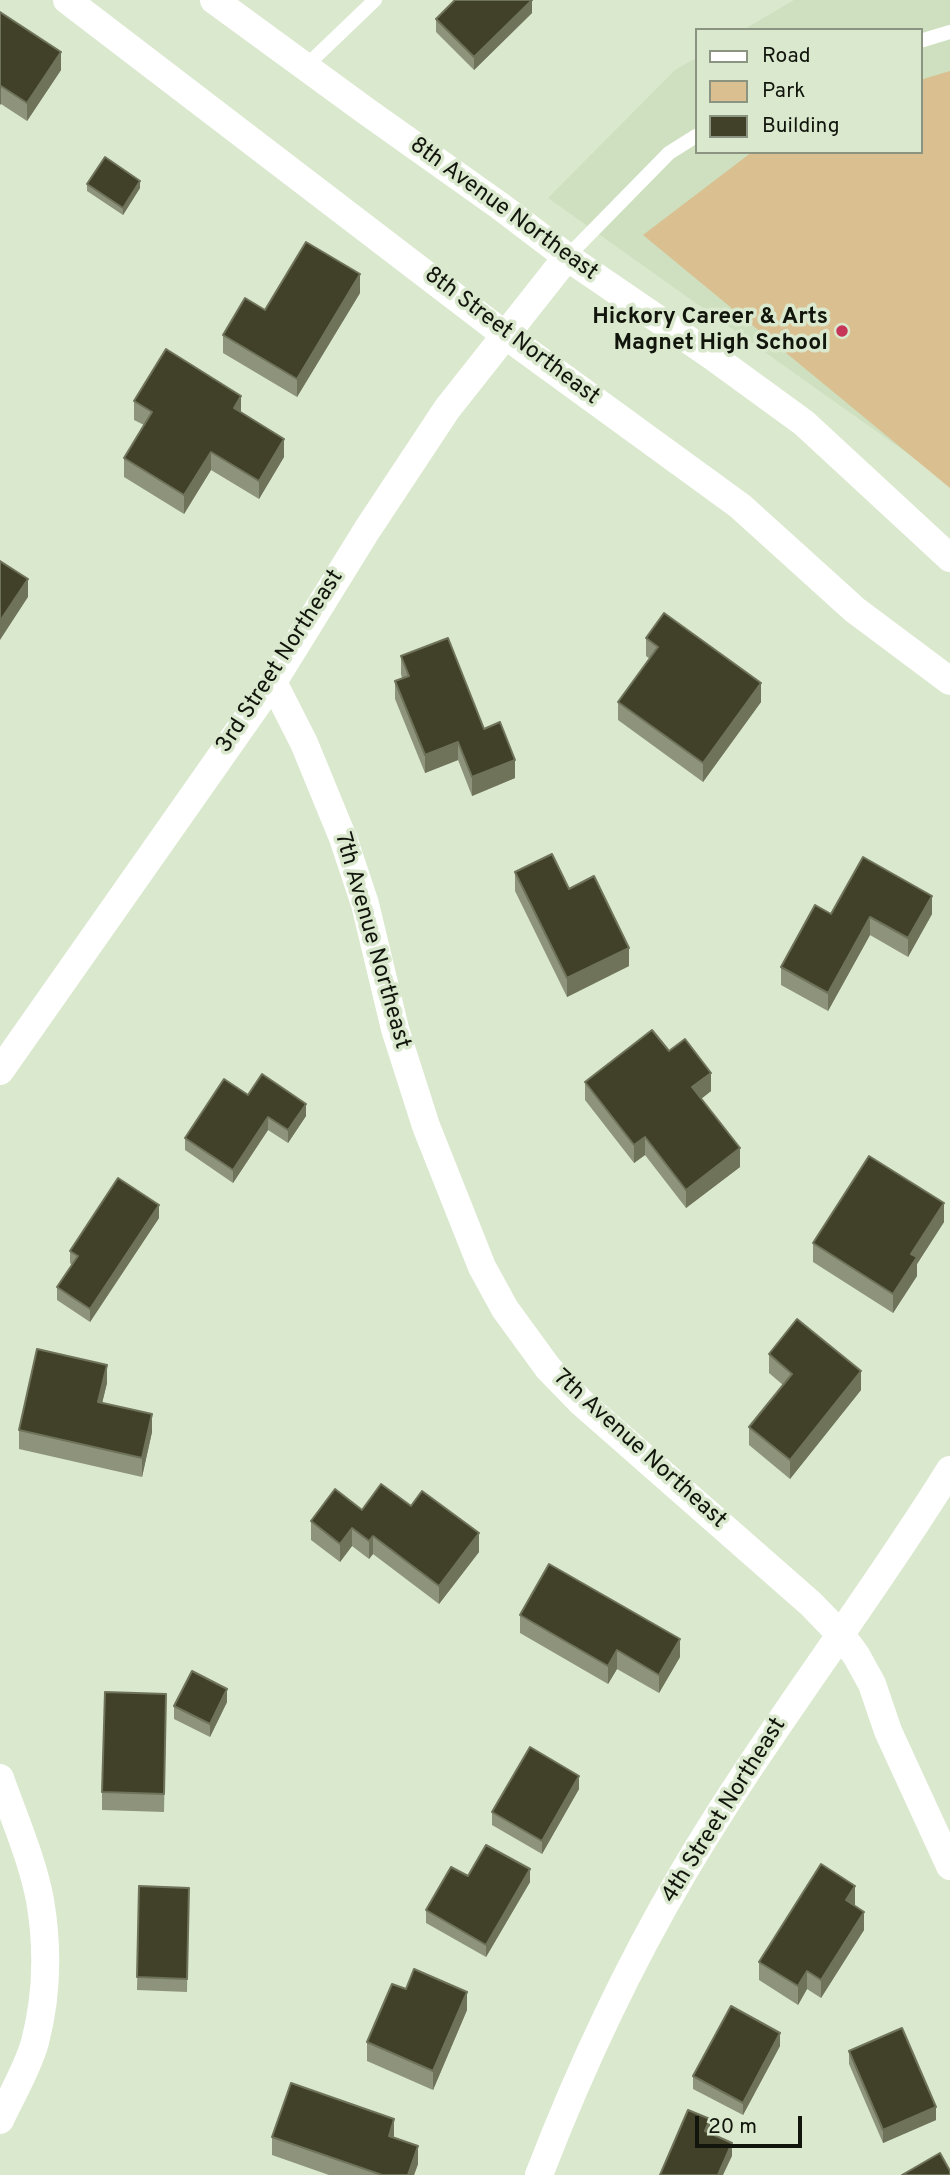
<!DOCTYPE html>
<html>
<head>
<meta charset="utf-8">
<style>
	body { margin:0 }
	#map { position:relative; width:950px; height:2175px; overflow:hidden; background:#dae8ce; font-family:Overpass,sans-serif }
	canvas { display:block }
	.legend { position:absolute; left:695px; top:28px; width:228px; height:126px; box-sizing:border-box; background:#dae8ce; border:2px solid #8a9480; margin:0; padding:9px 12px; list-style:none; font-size:21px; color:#11150c }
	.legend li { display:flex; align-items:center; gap:14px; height:35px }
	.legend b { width:35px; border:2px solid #8a9480 }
	.scale { position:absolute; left:695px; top:2116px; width:107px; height:32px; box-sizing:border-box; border:4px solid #11150c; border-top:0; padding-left:9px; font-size:21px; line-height:24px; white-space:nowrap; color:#11150c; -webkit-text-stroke:5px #dae8ce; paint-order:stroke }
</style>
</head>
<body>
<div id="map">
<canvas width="950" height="2175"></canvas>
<ul class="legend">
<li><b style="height:9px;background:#fff"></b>Road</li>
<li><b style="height:19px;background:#dac090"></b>Park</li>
<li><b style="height:19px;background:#414129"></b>Building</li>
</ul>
<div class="scale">20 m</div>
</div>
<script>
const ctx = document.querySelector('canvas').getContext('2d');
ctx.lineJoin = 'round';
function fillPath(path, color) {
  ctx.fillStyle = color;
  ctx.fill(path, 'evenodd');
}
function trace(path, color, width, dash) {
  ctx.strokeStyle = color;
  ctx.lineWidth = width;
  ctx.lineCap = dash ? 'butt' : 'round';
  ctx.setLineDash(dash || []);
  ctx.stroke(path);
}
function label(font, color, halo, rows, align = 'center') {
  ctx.font = font + ' Overpass,sans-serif';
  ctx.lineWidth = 7;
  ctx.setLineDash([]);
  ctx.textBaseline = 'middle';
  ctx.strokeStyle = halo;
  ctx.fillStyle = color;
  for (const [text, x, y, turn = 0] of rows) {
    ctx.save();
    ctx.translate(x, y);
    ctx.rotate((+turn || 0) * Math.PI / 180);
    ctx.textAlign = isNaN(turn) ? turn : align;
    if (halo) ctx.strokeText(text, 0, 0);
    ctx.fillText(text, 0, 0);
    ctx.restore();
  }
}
fillPath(new Path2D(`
	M794,0H950V488L921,463L548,198L675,70L696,58V152H920V30H743Z`), '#cee0bf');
fillPath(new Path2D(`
	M950,71V488L643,235L752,152H920V80Z`), '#dac090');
trace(new Path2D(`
	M920,41L950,32
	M306,66L375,0
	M567,257L669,153L696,136`), '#fff', 14);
trace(new Path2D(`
	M67,0L505,335L740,506L855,610L950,681
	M214,0L366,111L500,206L567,257L712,356L804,423L950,558
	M273,682L304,743L343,838L365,904L395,1029L426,1126L482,1267L505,1309L548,1368L581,1402L811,1604L841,1635L856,1655L872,1684L888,1731L950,1866
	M0,1071L273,682L367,530L447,409L567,257
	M0,1778C14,1818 32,1858 40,1900C48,1947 47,1996 35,2042C28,2068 11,2096 0,2120
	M539,2175C579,2071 626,1970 683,1873C765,1734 865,1607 950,1470`), '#fff', 28);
fillPath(new Path2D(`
	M0,12L61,70L27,121L1,104Z
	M532,13L474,70L436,32V19Z
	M87,184L140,188L123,215L87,191Z
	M360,293L297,397L223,353V335L265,310Z
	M134,401L241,412L284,457L259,499L211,470L184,514L124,477V458L144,425L134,420Z
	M646,638L761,702L703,782L618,720V702L650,659L646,656Z
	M401,656L484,729L515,778L472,796L458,760L425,773L395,699V681L402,678L401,674Z
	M515,872L569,889L629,966L567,997L515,891Z
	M831,914H932L908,957L870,935L828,1011L781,985V967Z
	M669,1051L711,1091L701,1099L740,1167L686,1208L645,1155L634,1163L585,1100V1082Z
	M248,1095L306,1116L288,1143L268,1130L233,1183L185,1150V1138Z
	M159,1218L90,1322L57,1300V1287L72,1265L70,1263V1251Z
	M944,1222L917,1264V1276L893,1313L813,1262V1243Z
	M769,1354L861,1390L790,1479L749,1445V1427L783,1385L769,1373Z
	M107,1383L102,1403L152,1432L142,1477L19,1449V1430Z
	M411,1506L479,1552L439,1604L373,1554L369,1559L352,1546L340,1562L311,1540V1521L362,1510Z
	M520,1615L680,1657L659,1693L617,1669L608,1684L520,1633Z
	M227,1702L210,1737L174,1719V1706Z
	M166,1712L164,1812L102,1810V1792Z
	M579,1789L542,1854L492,1825V1812Z
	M468,1876L530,1882L486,1957L426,1923V1910Z
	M139,1886L189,1888L187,1992L137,1990Z
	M854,1905L864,1930L821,1998L807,1989L798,2005L759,1980V1962L855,1905Z
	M467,2010L433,2090L367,2061V2042Z
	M780,2046L743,2115L693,2089V2076Z
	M849,2051L936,2120L883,2143L849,2064Z
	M272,2137H394L418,2164L414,2175H329L272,2155Z`), '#8e947c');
fillPath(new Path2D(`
	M532,0V13L474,70V57Z
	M61,52V70L27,121V103Z
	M1,86V104L0,105V87Z
	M140,181V188L123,215V208Z
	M360,274V293L297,397V379Z
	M241,396V414L234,408Z
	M284,439V457L259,499V481Z
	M211,452V470L184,514V495Z
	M28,579V597L0,640V621Z
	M761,683V702L703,782V763Z
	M458,742V760L425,773V755Z
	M515,760V778L472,796V777Z
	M932,896V914L908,957V938Z
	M870,917V935L828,1011V993Z
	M629,948V966L567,997V978Z
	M711,1073V1091L692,1106V1087Z
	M306,1104V1116L288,1143V1130Z
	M268,1117V1130L233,1183V1170Z
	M645,1137V1155L634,1163V1145Z
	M740,1148V1167L686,1208V1190Z
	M944,1203V1222L917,1264V1276L893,1313V1294L911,1254Z
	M159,1205V1218L90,1322V1309Z
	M107,1365V1383L98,1420V1402Z
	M861,1371V1390L790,1479V1460Z
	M152,1414V1432L142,1477V1458Z
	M352,1528V1546L340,1562V1544Z
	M479,1533V1552L439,1604V1586Z
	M373,1536V1554L369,1559V1541Z
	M680,1639V1657L659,1693V1675Z
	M617,1650V1669L608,1684V1666Z
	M227,1689V1702L210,1737V1724Z
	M579,1776V1789L542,1854V1841Z
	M530,1869V1882L486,1957V1945Z
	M855,1886V1905L846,1919V1900Z
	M864,1912V1930L821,1998V1980Z
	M807,1971V1989L798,2005V1986Z
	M467,1992V2010L433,2090V2071Z
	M780,2033V2046L743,2115V2103Z
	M936,2107V2120L883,2143V2130Z
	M394,2119V2137L389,2136Z
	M710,2119V2132L705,2144V2131Z
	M732,2143V2156L723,2175H718Z
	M418,2146V2164L414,2175H408Z`), '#6f735a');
const building = new Path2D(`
	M455,0H532L474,57L436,19Z
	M0,12L61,52L27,103L1,86L0,87Z
	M105,157L140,181L123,208L87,184Z
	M306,242L360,274L297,379L223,335L245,298L265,310Z
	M166,349L241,396L234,408L284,439L259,481L211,452L184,495L124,458L152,412L134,401Z
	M0,561L28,579L0,621Z
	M664,613L761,683L703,763L618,702L658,647L646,638Z
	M448,638L484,729L500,722L515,760L472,777L458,742L425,755L395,681L409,676L401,656Z
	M552,854L569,889L594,876L629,948L567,978L515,872Z
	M863,857L932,896L908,938L870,917L828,993L781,967L815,905L831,914Z
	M652,1030L669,1051L685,1039L711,1073L692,1087L740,1148L686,1190L645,1137L634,1145L585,1082Z
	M262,1074L306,1104L288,1130L268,1117L233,1170L185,1138L224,1079L248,1095Z
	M869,1156L944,1203L911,1254L917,1257L893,1294L813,1243Z
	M118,1178L159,1205L90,1309L57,1287L78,1256L70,1251Z
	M797,1319L861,1371L790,1460L749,1427L792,1374L769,1354Z
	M37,1349L107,1365L98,1402L152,1414L142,1458L19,1430Z
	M381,1484L411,1506L422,1491L479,1533L439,1586L373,1536L369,1541L352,1528L340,1544L311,1521L335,1489L362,1510Z
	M549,1564L680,1639L659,1675L617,1650L608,1666L520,1615Z
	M192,1671L227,1689L210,1724L174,1706Z
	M105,1692L166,1694L164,1794L102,1792Z
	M530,1747L579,1776L542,1841L492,1812Z
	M486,1845L530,1869L486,1945L426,1910L451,1867L468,1876Z
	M821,1864L855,1886L846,1900L864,1912L821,1980L807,1971L798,1986L759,1962Z
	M139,1886L189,1888L187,1979L137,1977Z
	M414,1969L467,1992L433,2071L367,2042L392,1984L406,1989Z
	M731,2006L780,2033L743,2103L693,2076Z
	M902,2028L936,2107L883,2130L849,2051Z
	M291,2083L394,2119L389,2136L418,2146L408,2175H382L272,2137Z
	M688,2110L710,2119L705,2131L732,2143L718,2175H660Z
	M940,2153L950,2171V2175H902Z`);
fillPath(building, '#414129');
trace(building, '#6f735a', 2);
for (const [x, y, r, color] of [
	[842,331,7,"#c53659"]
]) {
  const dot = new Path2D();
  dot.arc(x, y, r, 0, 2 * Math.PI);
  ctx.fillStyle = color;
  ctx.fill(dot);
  trace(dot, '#dae8ce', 2.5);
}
label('23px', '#11150c', '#dae8ce', [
	["8th Avenue Northeast",503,210,36],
	["8th Street Northeast",511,337,37],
	["3rd Street Northeast",281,662,-57],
	["7th Avenue Northeast",371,941,74],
	["7th Avenue Northeast",639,1450,42],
	["4th Street Northeast",725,1811,-58]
]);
label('bold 23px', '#11150c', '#dae8ce', [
	["Hickory Career & Arts",828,318],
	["Magnet High School",828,344]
], 'right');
</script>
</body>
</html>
